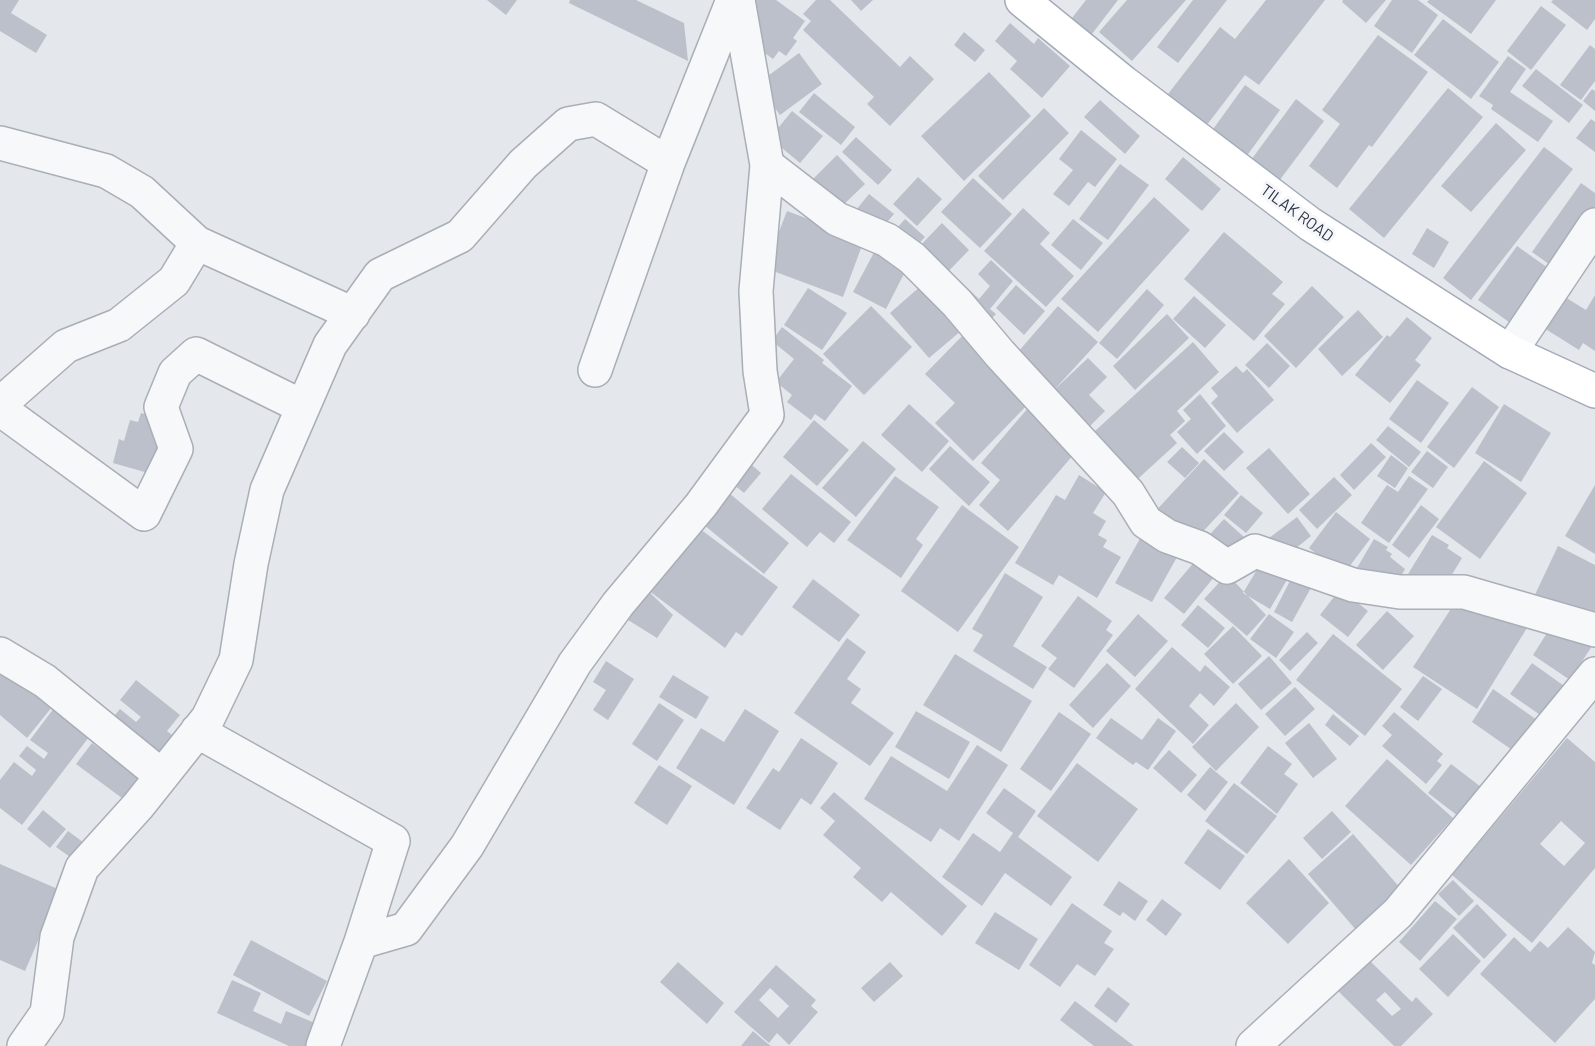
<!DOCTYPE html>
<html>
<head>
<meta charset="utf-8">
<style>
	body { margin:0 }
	canvas { display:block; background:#e4e7ec }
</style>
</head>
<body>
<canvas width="1595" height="1046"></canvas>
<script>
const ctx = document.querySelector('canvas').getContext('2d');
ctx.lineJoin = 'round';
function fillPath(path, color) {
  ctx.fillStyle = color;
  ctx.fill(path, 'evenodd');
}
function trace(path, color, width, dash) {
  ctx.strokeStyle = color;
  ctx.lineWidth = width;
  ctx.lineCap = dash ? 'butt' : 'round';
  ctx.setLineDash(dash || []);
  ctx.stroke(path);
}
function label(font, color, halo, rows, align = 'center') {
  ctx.font = font + ' Barlow,sans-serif';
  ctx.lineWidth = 6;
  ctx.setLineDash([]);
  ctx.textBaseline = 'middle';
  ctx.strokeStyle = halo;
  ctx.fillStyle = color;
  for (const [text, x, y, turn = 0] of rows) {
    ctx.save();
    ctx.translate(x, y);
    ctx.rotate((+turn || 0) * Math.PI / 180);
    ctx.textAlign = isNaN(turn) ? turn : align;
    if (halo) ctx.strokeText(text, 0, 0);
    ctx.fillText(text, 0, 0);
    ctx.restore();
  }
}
fillPath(new Path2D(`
	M0,0H19L11,13L47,35L36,53L0,31Z
	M487,0H517L506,15Z
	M570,0H636L684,23L688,61L569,3Z
	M751,0H776L805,21L793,38L797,41L786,56L779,51L773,59L749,42Z
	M816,0H830L900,67L910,56L934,79L890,126L867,104L874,97L803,30L811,21L803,14Z
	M851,0H873L861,11Z
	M1086,0H1118L1085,43L1065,27Z
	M1127,0H1186L1132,61L1099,32Z
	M1193,0H1227L1178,63L1157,47Z
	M1266,0H1325L1259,85L1245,75L1200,134L1161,103L1220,27L1235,39Z
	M1343,0H1386L1366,23L1342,2Z
	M1392,0H1418L1438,15L1412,53L1374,26Z
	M1429,0H1496L1471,34L1427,2Z
	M1553,0H1595V19L1587,30L1551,2Z
	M1541,6L1566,25L1531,70L1507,51Z
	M1443,19L1499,62L1471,99L1414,55Z
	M1010,23L1034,44L1038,38L1070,66L1042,98L1010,69L1017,61L995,41Z
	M964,32L985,50L975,62L954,45Z
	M1378,35L1428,72L1372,147L1369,145L1337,188L1309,166L1340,124L1322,110Z
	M1590,45L1595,49V81L1581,100L1560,85Z
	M799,53L822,84L780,115L757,84Z
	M1508,56L1526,69L1510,92L1553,121L1538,142L1491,109L1493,105L1479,96Z
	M1536,69L1583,105L1569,123L1522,86Z
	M989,72L1031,116L964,181L921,136Z
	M1245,85L1280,110L1246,157L1211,132Z
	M1448,88L1483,117L1384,238L1349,209Z
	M1592,89L1595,91V111L1583,101Z
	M814,93L855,127L841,145L799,112Z
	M1296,99L1324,121L1279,181L1251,160Z
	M1100,100L1140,136L1125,154L1084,117Z
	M1044,108L1069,133L1003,200L978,176Z
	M792,111L823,136L800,163L770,138Z
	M1591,119L1595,122V152L1576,138Z
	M1496,123L1526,150L1471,212L1441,186Z
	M1081,130L1117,159L1095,187L1088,182L1069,206L1053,194L1073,170L1059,159Z
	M856,137L892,170L878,185L842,152Z
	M1544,147L1573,169L1471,300L1443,278Z
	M837,155L865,184L839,209L812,180Z
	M1183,157L1221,189L1202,211L1165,179Z
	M1120,164L1149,185L1108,240L1079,219Z
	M918,177L942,199L917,226L893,204Z
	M973,178L1012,214L980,248L941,212Z
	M1581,183L1595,193V208L1553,267L1532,252Z
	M869,194L894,214L876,235L852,215Z
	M1154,197L1190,230L1098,332L1061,299Z
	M1023,208L1050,233L1040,244L1074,276L1046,307L984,251Z
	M787,211L864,240L843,297L765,268Z
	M905,219L925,237L910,253L890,236Z
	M1073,219L1103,243L1081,270L1051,245Z
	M942,223L969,250L942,278L915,251Z
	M1427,228L1449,242L1434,268L1412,254Z
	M1224,232L1283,282L1272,294L1285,304L1254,341L1184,279Z
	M879,243L911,260L886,309L853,292Z
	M1517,246L1548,268L1509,322L1478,300Z
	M991,260L1013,281L990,309L996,314L986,325L950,292L960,281L979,299L990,286L978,274Z
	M923,284L962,330L929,358L890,313Z
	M1016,285L1045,311L1024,335L996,308Z
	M1312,286L1344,317L1296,368L1264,336Z
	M808,288L847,313L822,350L784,325Z
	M1147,289L1164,305L1117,359L1099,343Z
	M1555,291L1586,310L1595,295V351L1583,343L1579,350L1536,323Z
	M1194,296L1226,325L1205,348L1173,319Z
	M871,306L912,347L864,395L823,354Z
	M1058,306L1098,342L1054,390L1088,358L1107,377L1089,395L1105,411L1080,436L1011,360Z
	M1358,310L1383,337L1342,376L1318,349Z
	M1167,314L1189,338L1135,390L1113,366Z
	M1407,317L1432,338L1415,360L1421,365L1390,403L1355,375L1387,335L1390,337Z
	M782,327L824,360L822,363L852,386L825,421L815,414L811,420L787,402L792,395L776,382L794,359L772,341Z
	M966,332L1032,400L973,461L935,423L955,403L925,374Z
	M1193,342L1219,372L1177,411L1185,421L1170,435L1177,443L1129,487L1085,440Z
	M1267,343L1290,366L1269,388L1245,365Z
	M1236,366L1243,373L1247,369L1274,400L1237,433L1211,403L1218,396L1211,388Z
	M1417,380L1449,403L1421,443L1389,419Z
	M1472,387L1499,407L1454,468L1427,447Z
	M1200,394L1226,426L1197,454L1177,432L1191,419L1183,410Z
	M1034,401L1074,454L1008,531L979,505L1000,480L981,463Z
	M909,404L949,441L922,472L881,435Z
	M1504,404L1551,433L1521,482L1475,453Z
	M141,413L159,418L169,428L148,473L113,463L119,439L124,441L130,420L138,422Z
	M814,420L849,450L817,486L783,457Z
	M1388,426L1421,452L1409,467L1376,440Z
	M1224,432L1244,452L1224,471L1204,451Z
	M863,441L896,469L856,517L822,488Z
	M1371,443L1386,457L1354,490L1340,475Z
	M950,446L990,482L969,506L929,469Z
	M1182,447L1199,463L1185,478L1167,462Z
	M1269,448L1310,494L1288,514L1246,468Z
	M1427,451L1448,467L1433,488L1411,472Z
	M1391,455L1408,468L1395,488L1377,476Z
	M745,459L761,473L744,493L727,479Z
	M1204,459L1239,493L1195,540L1151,516Z
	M1484,461L1527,493L1480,559L1436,527Z
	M791,474L851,522L834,543L820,532L807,547L762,509Z
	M1079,475L1106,492L1093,513L1106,521L1098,535L1107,540L1103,547L1121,557L1097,598L1059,575L1053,585L1015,563L1056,495L1065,500Z
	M895,476L939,507L916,539L923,545L901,578L847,540Z
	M1409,476L1428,489L1389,543L1361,523L1387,485L1398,492Z
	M1334,477L1352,495L1317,529L1299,510Z
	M1595,485V554L1565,536Z
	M729,493L789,543L764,574L704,525Z
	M1241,495L1263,513L1246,533L1224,515Z
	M962,505L1019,547L958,632L901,591Z
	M1421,505L1439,519L1409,558L1392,545Z
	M1336,512L1370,539L1343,575L1309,548Z
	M1297,517L1311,536L1280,561L1265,541Z
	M1224,519L1245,538L1223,562L1202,543Z
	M696,526L778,587L742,636L736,632L725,648L648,590Z
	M1146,528L1182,548L1152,602L1115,583Z
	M1432,535L1449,545L1447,548L1462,558L1445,586L1405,579Z
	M1374,539L1388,547L1386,550L1392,554L1390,557L1405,569L1394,589L1351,578Z
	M1558,546L1595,565V625L1531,603Z
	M1200,555L1219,571L1184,614L1164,598Z
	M1261,563L1288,578L1270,609L1243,593Z
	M1005,573L1043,597L1013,646L1047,667L1033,689L973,651L983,635L972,629Z
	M1227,574L1266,615L1247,636L1204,599Z
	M1293,575L1312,586L1292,622L1274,612Z
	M813,579L860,615L839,642L792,607Z
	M640,583L673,615L657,638L620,615Z
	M1340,589L1368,611L1348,637L1320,615Z
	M1460,595L1477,596L1527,628L1477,709L1413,667Z
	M1078,596L1112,621L1106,630L1113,635L1074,688L1048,669L1057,658L1041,646Z
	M1198,605L1225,628L1208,648L1181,625Z
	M1387,611L1414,636L1383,670L1356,645Z
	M1138,614L1168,641L1135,677L1106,651Z
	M1269,614L1294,632L1276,658L1250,639Z
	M1554,622L1592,646L1570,680L1533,655Z
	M1233,626L1262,656L1233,684L1204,654Z
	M1307,632L1318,643L1290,671L1279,660Z
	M1333,634L1402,689L1365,736L1296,680Z
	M847,638L866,652L847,679L861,689L851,703L894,733L870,766L794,713Z
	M1172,647L1200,672L1205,665L1230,687L1214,706L1200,693L1189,706L1209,725L1193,744L1135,689Z
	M955,654L1032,701L1001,752L923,705Z
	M1269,656L1292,683L1261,710L1238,684Z
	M606,661L634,679L608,720L593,710L606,690L593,682Z
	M0,663L52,707L27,738L0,715Z
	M1107,663L1131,686L1093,728L1069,705Z
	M1532,663L1567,688L1546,719L1510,694Z
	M673,675L709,697L696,719L659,697Z
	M1423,676L1442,689L1418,721L1400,707Z
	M136,680L180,715L167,731L180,741L162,762L110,721L120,709L136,722L141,717L120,700Z
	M1295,687L1315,709L1285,736L1265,714Z
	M1493,689L1537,720L1515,752L1472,722Z
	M60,700L89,737L22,825L0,808V780L14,762L32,776L36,770L19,756L27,746L44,759L48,753L30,740Z
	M659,703L684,720L657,761L632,744Z
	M1236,703L1259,727L1216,771L1192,747Z
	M745,709L779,731L734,805L676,768L701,728L724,742Z
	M916,711L970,742L949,779L895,747Z
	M1059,712L1091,734L1051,791L1020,769Z
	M1394,712L1443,754L1437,761L1442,765L1426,784L1382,746L1392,735L1382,726Z
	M1333,714L1359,736L1350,746L1325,725Z
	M1111,718L1142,740L1158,718L1176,731L1148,770L1136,762L1133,765L1096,738Z
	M1309,723L1337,759L1313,778L1285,743Z
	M801,738L838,763L811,805L801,798L780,830L746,808L773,768L779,772Z
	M1567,738L1595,762V868L1532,943L1452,875ZM1561,821L1585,843L1564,866L1540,844Z
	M92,743L120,764L130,751L152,767L126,801L76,764Z
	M977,745L1008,765L959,841L940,828L931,842L864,799L891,756L947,791Z
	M1268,746L1292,764L1284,774L1298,784L1277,814L1240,783Z
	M1169,750L1197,775L1181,793L1153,768Z
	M1387,759L1453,818L1411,865L1345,806Z
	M1077,763L1138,809L1098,862L1037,816Z
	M1451,764L1485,790L1462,819L1428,793Z
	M659,765L692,786L667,825L634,803Z
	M1210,767L1228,782L1205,811L1187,795Z
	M1234,783L1277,816L1247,854L1205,821Z
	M1004,788L1036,811L1018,837L1072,877L1051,906L1005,873L982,906L942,877L973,833L1000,852L1013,833L986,813Z
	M834,792L967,906L942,936L891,892L882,902L853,877L861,868L823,835L835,821L820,808Z
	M43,810L66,829L50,848L27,829Z
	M1332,811L1351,832L1322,859L1303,838Z
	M1208,829L1245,856L1220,890L1184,863Z
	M68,831L91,848L80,864L56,847Z
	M1353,834L1402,890L1356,930L1308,874Z
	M1289,859L1329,903L1288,944L1246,903Z
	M0,864L60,890L25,971L0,960Z
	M1453,880L1474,901L1459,916L1438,894Z
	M1119,881L1148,901L1135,921L1123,912L1120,916L1103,905Z
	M1162,899L1182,914L1166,936L1146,920Z
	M1435,901L1457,919L1420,961L1399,942Z
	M1072,903L1112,931L1104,943L1114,949L1095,976L1077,964L1060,987L1029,965Z
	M1477,904L1507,935L1484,959L1453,928Z
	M995,912L1038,939L1019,970L975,943Z
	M1568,927L1595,952L1592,963L1595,965V999L1555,1043L1480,974L1514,937L1530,952L1540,941L1548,948Z
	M1453,934L1481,961L1448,997L1419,969Z
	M251,940L327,981L309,1016L233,975Z
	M1369,960L1412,1002L1416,997L1433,1014L1401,1046H1394L1338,991ZM1385,992L1401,1009L1392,1016L1376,1000Z
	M678,962L724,1003L707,1024L660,982Z
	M890,962L903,976L874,1002L861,988Z
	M776,965L816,1000L811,1006L818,1012L789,1045L777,1033L769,1043L734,1012ZM770,988L789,1006L778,1018L759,1000Z
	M232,980L261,993L253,1011L281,1024L286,1011L315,1023L305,1046H289L217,1013Z
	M1108,987L1130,1004L1116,1023L1094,1006Z
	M1075,1001L1134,1046H1094L1060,1020Z
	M753,1031L767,1043L771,1046H741Z`), '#bbc0ca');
const minor = new Path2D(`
	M0,143L106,171L142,192L197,243L353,314
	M767,165L837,219L887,240L912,258L957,303L1000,354L1128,493L1146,522L1167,536L1200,548L1227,567L1255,551L1353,585L1400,592H1464L1595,630
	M1510,352L1595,225
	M595,370L668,163L733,0
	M0,404L66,346L119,325L174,281L197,243
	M0,409L144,514L176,449L161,407L175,373L196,354L303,407
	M0,654L45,681L162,776
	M197,731L393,841L361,942
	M24,1046L47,1013L57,937L82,868L138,806L208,718L236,660L251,564L267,490L330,345L380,275L460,236L523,164L568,124L596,119L668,163
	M323,1046L361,942L406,929L467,846L575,663L618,604L701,505L767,415L760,371L756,291L767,165L738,0
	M1253,1046L1398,913L1595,674`);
const major = new Path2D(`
	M1022,0L1123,82L1310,224L1510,352L1595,391`);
trace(minor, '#a9aeb7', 36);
trace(major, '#a3abb8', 36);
trace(minor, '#f7f8fa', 33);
trace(major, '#fff', 33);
label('16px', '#2b3445', '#f4f6f9', [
	["TILAK ROAD",1297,213,36]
]);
</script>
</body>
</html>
